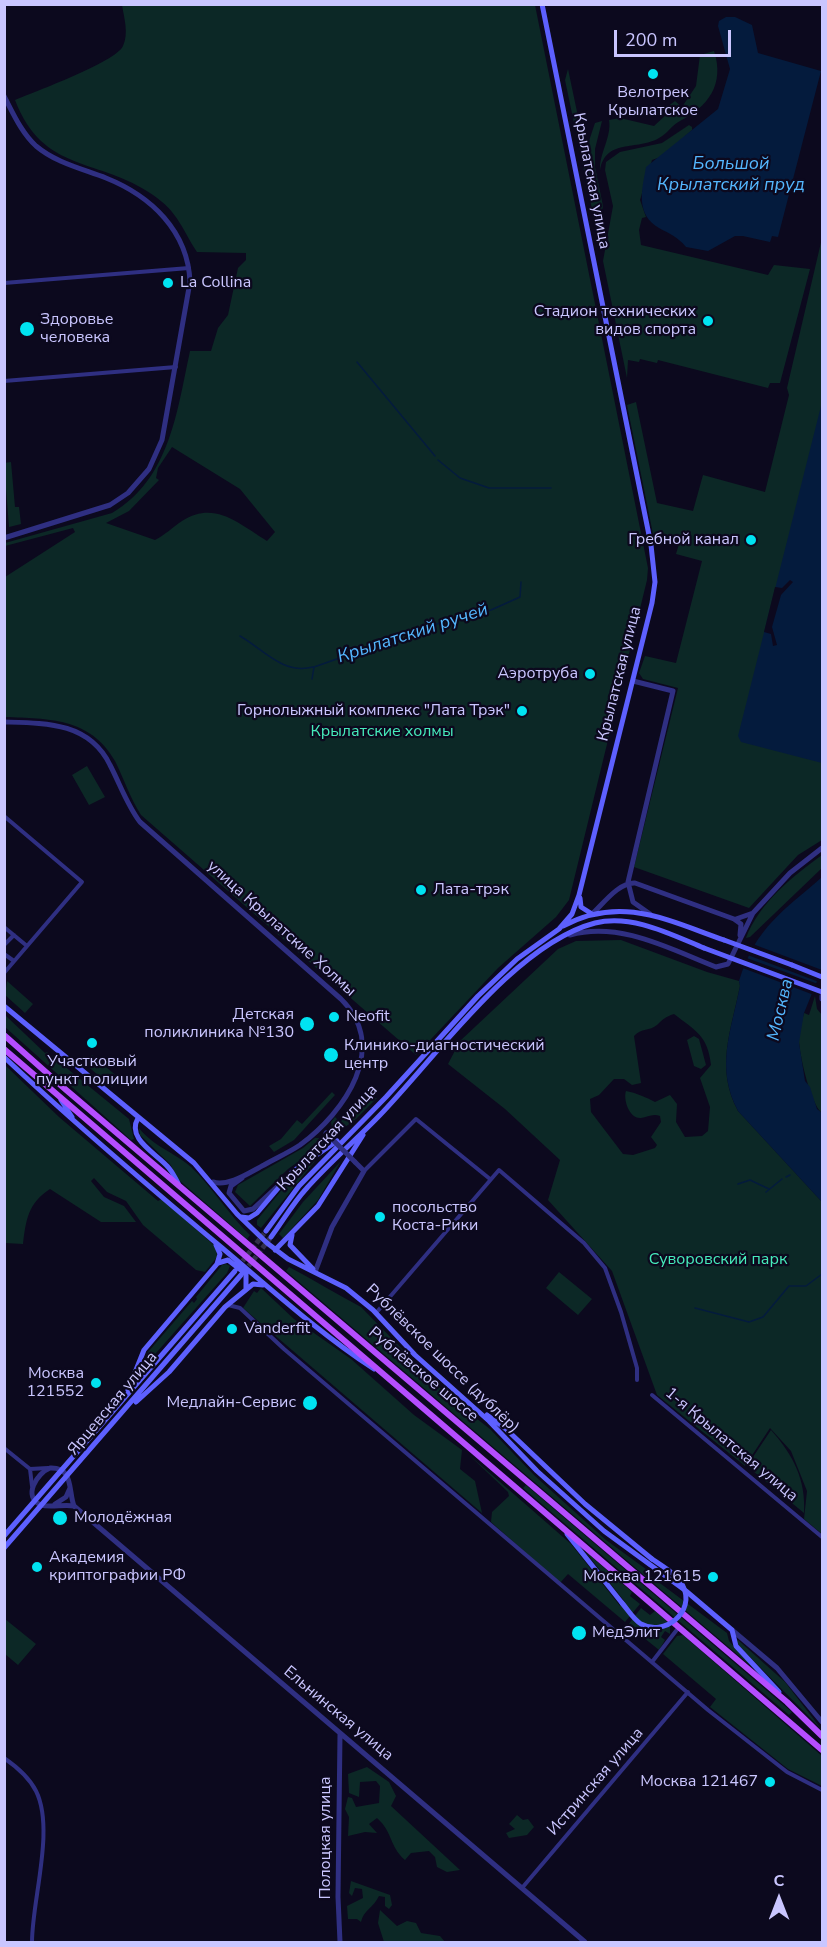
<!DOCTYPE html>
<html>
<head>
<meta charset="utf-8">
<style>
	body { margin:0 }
	#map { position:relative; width:827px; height:1947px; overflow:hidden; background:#0c091e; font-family:"Nunito Sans",sans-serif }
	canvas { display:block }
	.frame { position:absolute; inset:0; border:6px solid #cac6ff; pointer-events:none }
	.north { position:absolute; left:749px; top:1869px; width:60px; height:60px; -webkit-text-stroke:4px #0c091e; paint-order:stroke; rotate:0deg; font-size:16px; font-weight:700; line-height:24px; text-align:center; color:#cac6ff }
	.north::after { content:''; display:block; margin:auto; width:21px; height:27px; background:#cac6ff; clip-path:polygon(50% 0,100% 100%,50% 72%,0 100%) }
	.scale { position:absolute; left:614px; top:30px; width:117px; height:27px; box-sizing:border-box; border:3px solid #cac6ff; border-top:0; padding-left:8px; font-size:18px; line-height:21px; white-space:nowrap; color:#cac6ff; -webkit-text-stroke:4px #0c091e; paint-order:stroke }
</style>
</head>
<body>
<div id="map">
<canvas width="827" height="1947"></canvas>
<div class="frame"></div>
<div class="north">С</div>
<div class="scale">200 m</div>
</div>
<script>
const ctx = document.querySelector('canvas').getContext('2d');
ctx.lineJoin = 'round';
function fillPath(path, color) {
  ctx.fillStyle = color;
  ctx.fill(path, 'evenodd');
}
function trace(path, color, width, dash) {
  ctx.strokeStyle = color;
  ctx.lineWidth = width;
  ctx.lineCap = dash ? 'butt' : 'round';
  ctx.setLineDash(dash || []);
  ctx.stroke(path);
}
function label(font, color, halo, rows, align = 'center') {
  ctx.font = font + ' "Nunito Sans",sans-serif';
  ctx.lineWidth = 4.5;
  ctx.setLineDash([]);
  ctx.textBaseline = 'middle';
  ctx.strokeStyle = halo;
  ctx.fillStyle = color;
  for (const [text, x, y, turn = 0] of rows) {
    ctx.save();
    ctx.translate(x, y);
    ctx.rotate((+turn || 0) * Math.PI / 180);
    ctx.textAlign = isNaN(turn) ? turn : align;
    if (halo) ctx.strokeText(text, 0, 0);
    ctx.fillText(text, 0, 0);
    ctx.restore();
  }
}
fillPath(new Path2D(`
	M122,5H535L648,568L647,580L569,900L556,917L498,968L416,1055L141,815C130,798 124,779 115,761C90,717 48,719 5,717V577L75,532L73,528L5,546V543L112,513C170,479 177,411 190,351H211L218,328L228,315L238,268L246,260V253L197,252C182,229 178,212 153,195C99,157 43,174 15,100C34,92 116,62 123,46C129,33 124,18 122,5ZM172,447L240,489L275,532L267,541C239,524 215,500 182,521C173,527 165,535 155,540L106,523L129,511L159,480L156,478L158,468Z
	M714,51C725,84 708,107 680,121C672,125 667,134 659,138C637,151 605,138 600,171C599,153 612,137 609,120L620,118L654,126L667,114H673L667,107L675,101L682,107L696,86L700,55Z
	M568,69L584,145L588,144L595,123L602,121L595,149V167L603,206L597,233L565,80Z
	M689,125L692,127V130L663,156L652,160L640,200L646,217L642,218L639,230L641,245L768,275L774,265L810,269L780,383H770L768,388L658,360L657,363L640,359L639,362L628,360L627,378L603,261L613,206L605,170L606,162L620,152L662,143Z
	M822,238V840L798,855L749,908L634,867L678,688L643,679L639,673L645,656L676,663L702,561L676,554L679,544L670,542L666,545L656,543L654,539L627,405L636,402L657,503L693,511L703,475L765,492L789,395L787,388Z
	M11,462L15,507H19L21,524L9,527L4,463Z
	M87,766L105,797L89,805L72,775Z
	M822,855V868L750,937L746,938C759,903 793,876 822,855Z
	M621,940L707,972L739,981L740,986C731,1031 715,1068 738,1111L822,1202V1534L804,1519L807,1491L791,1451L770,1428L745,1466L657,1395L612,1271L548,1200L560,1160L505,1109L448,1064L460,1041L558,949L576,941ZM674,1014C696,1031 708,1036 711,1065L700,1078L710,1107L708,1131L702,1136L685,1137L676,1122L677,1104L670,1095L655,1102C646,1097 636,1093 626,1091C623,1099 629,1119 641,1118C648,1117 652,1113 660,1116L661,1122L651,1137L657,1145L655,1148L633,1155L623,1154L591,1112L590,1099L599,1095L614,1079H624L632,1085L641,1083L634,1036C641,1028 650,1031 657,1025C663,1019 665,1017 674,1014Z
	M7,981L33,1004L25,1013L5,995Z
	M815,996L817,1009L822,1015V1113C811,1105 800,1057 799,1042C798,1033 802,1021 804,1013L809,1015Z
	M4,1014L45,1053L47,1052L129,1119L134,1139L131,1140L5,1027Z
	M694,1036L699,1039L706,1065L701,1069L694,1066L687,1040Z
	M92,1055L119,1078L112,1087L85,1064Z
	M5,1065L59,1117L158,1201L162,1199L216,1247L217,1257L205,1272L196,1270L143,1225L126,1201L107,1192L94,1178L91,1181L104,1197L124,1206L136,1222H101L50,1189C28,1203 26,1220 23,1244L5,1243Z
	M332,1092L335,1095L294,1140L274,1152L269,1146L281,1139L297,1120L302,1124Z
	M367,1097L377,1098L356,1119L337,1133L332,1128L331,1122L335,1117L340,1122Z
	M139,1128C154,1147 174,1152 191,1167C213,1188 228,1214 250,1235L247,1239L179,1180L170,1164L140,1135Z
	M315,1138H319L323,1144L288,1169L250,1206L235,1192L238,1185L303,1148Z
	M316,1160L261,1228L257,1225V1220L289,1181Z
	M341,1161L318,1200L283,1238L279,1234L303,1202Z
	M226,1264L230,1266L227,1273L141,1370L148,1352L192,1301L194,1303L197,1299L196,1297L222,1265Z
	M289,1267C314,1280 338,1295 361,1307L450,1398L490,1429L535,1476L606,1540L650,1572L649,1575L727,1633L729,1641L758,1672L286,1271Z
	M559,1272L592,1299L578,1315L546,1288Z
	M261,1288L294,1319L351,1359L414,1415L462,1450L460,1469L475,1481L482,1513L243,1308L254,1291L257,1293Z
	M771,1430C793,1455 806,1479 804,1513L747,1466Z
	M468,1454L571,1544L620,1606L625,1602L584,1550L632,1592L630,1596L640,1604L625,1622L568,1574L560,1583L491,1522L492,1512L509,1496L508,1492Z
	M526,1485L792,1712L789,1715L523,1488Z
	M641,1608L650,1615L655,1611L670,1624V1634L665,1631L661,1637L665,1640L659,1650L628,1625Z
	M5,1619L36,1644L18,1665L5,1654Z
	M683,1635L822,1756V1786L788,1769L710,1707L716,1699L663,1654L677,1636Z
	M738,1640L785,1682L822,1730L740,1647L736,1641Z
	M367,1767L389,1782L396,1796L391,1806L460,1870L447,1872L437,1867L435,1857L429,1851L411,1853L405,1860C389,1846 393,1832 377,1818L369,1824L377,1833L365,1832L348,1836L349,1817L345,1809L348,1797L352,1798L356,1807L379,1803L380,1786L376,1781L360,1782L359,1797L349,1793L348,1774Z
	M517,1815L523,1820L528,1819L534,1827L527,1835L509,1838L506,1833L515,1829L509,1824Z
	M351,1881L390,1895L392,1905L389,1909L385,1906V1897L379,1896C374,1907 363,1911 361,1922L357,1919H348L347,1906L363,1898L362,1889L355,1888L352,1896L349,1893Z
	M380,1910L397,1926L407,1921L416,1923L421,1933L440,1936L445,1942H384L378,1923Z`), '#0c2826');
fillPath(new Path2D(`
	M726,17H735L752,25L758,53L821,71L778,237L772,236L770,242L743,236H735L708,251L686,247C678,237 670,234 659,228C635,214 642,190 646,167L718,109L730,69L718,26L719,21Z
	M822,402V763L741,742L738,736Z
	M822,877V969L804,1013L799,1043L805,1081L810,1087L817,1109L822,1113V1202L738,1111C715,1067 731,1032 740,986L739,981C756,926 784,911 822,877Z`), '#041b3d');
fillPath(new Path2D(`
	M790,580L793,582L781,595L772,627L777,645L773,646L771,634L764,632L775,587L782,588Z
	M750,943L822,970V975L819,982L745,954Z
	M744,957L818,984L814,995L740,967Z`), '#0c091e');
trace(new Path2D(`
	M357,362L435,456
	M438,460L460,478L489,488H551
	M240,636C263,649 283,675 313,667
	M312,679L314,667L454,618L491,610L520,597L521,582
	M786,1177L790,1175
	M738,1184L750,1180L769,1189
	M766,1192L782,1179
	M695,1308L749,1322L763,1317L789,1286H806L822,1274`), '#041b3d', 1.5);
trace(new Path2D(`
	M238,1267L266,1231
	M244,1272L271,1237`), '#322f4b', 5, [5, 2.5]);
trace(new Path2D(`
	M4,283L189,268
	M4,381L176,367
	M4,816L82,882L4,973
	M4,927L27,946
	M4,945L14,935
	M4,954L14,961
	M364,1171L416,1119L490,1179
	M228,1305L240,1308L284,1349L708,1710L787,1772L822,1790
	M376,1313L499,1170L584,1243L605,1268L621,1312L637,1368V1380
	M652,1395L822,1537
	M4,1448L30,1469
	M30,1469L32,1486
	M30,1469L48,1468
	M652,1662L679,1627
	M4,1758C17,1767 29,1777 36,1791C55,1829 32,1900 32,1942
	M522,1888L688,1692`), '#2f2f82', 4);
trace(new Path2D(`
	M4,96C13,113 21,132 36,146C56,163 83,169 106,178C151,196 188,231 190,282L162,440L149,469L128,493L110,505L4,538
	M633,681L673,691L628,882L633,902L650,914
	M4,722C45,723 89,722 110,765C120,784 127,805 140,822L341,999C390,1047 345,1112 300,1145C288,1153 276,1158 264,1165C250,1172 229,1187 213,1182
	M592,914C603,904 619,882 635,883L734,919L741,924L740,935
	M736,919L753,913L790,873L822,848
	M570,935C620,921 670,949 716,967L728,964L753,913
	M822,996V999
	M242,1178L231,1186L229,1193L244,1211L253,1209L279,1185
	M315,1272L332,1227L364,1171L355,1162
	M50,1468C74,1467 68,1490 74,1506C64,1504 50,1508 41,1505C22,1497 37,1473 50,1468Z
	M55,1504L66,1497L70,1488
	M74,1506L585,1942
	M732,1630L777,1668L822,1722
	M340,1942L338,1897L340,1734`), '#2f2f82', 5);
trace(new Path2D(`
	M580,898L581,907L592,914
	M563,926C621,895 667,920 724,940
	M792,965L822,977
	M4,1006L194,1163L237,1214L267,1243L288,1259L346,1288L373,1310L415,1355L489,1421L537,1471L604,1531L686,1591L732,1630L736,1646L779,1692
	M4,1057C74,1123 147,1185 221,1247C271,1289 319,1333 374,1369
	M61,1100L72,1117
	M138,1118C126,1139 156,1153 168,1167C172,1171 175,1178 178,1183
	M241,1217L249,1218L257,1213L292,1172L337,1141
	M266,1231L299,1186L386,1097L478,996L517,959L559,929L572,914L579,895L652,603L655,582L651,545L542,4
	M292,1235L290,1245L313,1269
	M271,1237C283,1221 293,1203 306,1189C329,1163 356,1140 380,1115C437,1056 515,944 595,923C632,914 670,934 704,948
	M275,1250L318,1206L363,1135
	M218,1263L228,1260L246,1274V1288
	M128,1390L144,1350L217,1264L220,1254L216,1245
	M136,1402L169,1372L225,1307L253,1284L263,1285
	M487,1415L506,1429L585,1504L652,1559
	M567,1534L622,1603
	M4,1536L235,1271
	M4,1548L241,1275`), '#5d60ff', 5);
trace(new Path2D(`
	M4,1035L65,1089L787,1702L822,1736
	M4,1049L822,1750`), '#b54dff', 6);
trace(new Path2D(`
	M326,1133L355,1162`), '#2f2f82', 5);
trace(new Path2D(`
	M724,940L792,965
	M704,948L822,992
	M622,1603C628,1610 633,1619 641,1624C664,1637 696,1612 683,1586C678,1575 662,1566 652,1559`), '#5d60ff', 5);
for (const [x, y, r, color] of [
	[653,74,6,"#00e3f1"],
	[168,283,6,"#00e3f1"],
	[708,321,6,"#00e3f1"],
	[27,329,8,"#00e3f1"],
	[751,540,6,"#00e3f1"],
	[590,674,6,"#00e3f1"],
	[522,711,6,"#00e3f1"],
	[421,890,6,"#00e3f1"],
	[334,1017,6,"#00e3f1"],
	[307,1024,8,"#00e3f1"],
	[92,1043,6,"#00e3f1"],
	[331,1055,8,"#00e3f1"],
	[380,1217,6,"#00e3f1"],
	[232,1329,6,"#00e3f1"],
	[96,1383,6,"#00e3f1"],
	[310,1403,8,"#00e3f1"],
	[60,1518,8,"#00e3f1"],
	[37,1567,6,"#00e3f1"],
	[713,1577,6,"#00e3f1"],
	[579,1633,8,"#00e3f1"],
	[770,1782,6,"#00e3f1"]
]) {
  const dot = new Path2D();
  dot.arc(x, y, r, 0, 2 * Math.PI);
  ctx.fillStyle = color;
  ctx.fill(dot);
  trace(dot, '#0c091e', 2);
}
label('16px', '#cac6ff', '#0c091e', [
	["Велотрек",653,93,"center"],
	["Крылатское",653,111,"center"],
	["La Collina",180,283],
	["Стадион технических",696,312,"right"],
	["видов спорта",696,330,"right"],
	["Здоровье",40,320],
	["человека",40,338],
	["Гребной канал",739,540,"right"],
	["Аэротруба",578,674,"right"],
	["Горнолыжный комплекс \"Лата Трэк\"",510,711,"right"],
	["Лата-трэк",433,890],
	["Детская",294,1015,"right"],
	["поликлиника №130",294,1033,"right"],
	["Neofit",346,1017],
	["Клинико-диагностический",344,1046],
	["центр",344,1064],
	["Участковый",92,1062,"center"],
	["пункт полиции",92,1080,"center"],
	["посольство",392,1208],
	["Коста-Рики",392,1226],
	["Vanderfit",244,1329],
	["Москва",84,1374,"right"],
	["121552",84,1392,"right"],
	["Медлайн-Сервис",296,1403,"right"],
	["Молодёжная",74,1518],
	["Академия",49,1558],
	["криптографии РФ",49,1576],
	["Москва 121615",701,1577,"right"],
	["МедЭлит",592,1633],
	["Москва 121467",758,1782,"right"]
], 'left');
label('16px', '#cac6ff', '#0c091e', [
	["Крылатская улица",591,181,79],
	["Крылатская улица",620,674,-76],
	["улица Крылатские Холмы",281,929,42],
	["Крылатская улица",328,1138,-47],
	["Рублёвское шоссе (дублёр)",442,1359,44],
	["Рублёвское шоссе",423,1375,40],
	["Ярцевская улица",113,1404,-50],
	["1-я Крылатская улица",731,1445,40],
	["Ельнинская улица",338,1714,40],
	["Истринская улица",596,1782,-49],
	["Полоцкая улица",326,1838,-90]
]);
label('16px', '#46ebbb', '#0c091e', [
	["Крылатские холмы",382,732],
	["Суворовский парк",718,1260]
]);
label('italic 18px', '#54b7ff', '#0c091e', [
	["Большой",731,165],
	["Крылатский пруд",731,186],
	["Крылатский ручей",413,634,-18],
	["Москва",781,1010,-77]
]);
</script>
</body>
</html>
